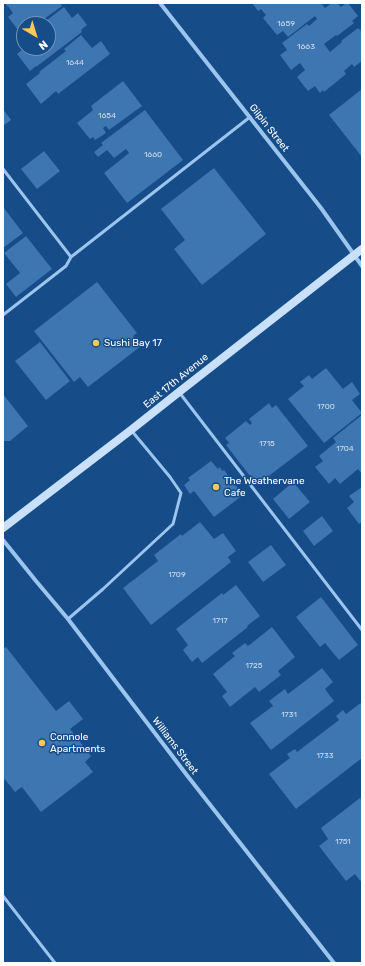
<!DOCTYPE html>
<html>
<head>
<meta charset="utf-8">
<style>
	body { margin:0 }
	#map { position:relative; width:365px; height:966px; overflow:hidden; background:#164c87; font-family:Rubik,sans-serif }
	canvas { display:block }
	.frame { position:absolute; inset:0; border:4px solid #fff; pointer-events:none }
	.north { position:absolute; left:16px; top:16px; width:40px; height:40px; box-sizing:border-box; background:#164c87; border:1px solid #7394b7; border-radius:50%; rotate:142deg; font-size:11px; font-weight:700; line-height:16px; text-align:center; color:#fff }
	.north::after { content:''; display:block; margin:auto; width:14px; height:18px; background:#ffc858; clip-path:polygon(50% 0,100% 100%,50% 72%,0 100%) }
</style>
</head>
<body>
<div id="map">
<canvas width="365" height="966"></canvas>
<div class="frame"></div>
<div class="north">N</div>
</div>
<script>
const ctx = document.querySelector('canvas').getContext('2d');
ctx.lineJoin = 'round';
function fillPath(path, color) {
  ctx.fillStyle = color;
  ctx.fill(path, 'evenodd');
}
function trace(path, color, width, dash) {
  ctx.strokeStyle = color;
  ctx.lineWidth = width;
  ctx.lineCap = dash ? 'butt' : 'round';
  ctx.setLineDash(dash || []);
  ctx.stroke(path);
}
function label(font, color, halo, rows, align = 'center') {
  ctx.font = font + ' Rubik,sans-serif';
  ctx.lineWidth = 3;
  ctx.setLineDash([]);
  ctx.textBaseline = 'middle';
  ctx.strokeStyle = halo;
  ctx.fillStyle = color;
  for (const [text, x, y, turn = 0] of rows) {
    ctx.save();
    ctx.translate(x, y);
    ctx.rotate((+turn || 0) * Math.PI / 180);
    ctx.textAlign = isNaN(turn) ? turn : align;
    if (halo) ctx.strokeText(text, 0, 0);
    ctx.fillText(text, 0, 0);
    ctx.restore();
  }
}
fillPath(new Path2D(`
	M5,3H60L62,6L37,24H24V25L18,30L8,17L13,13L8,6V7Z
	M252,3H321L325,8L332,3H337L341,7L346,3H348L358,16L352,21L354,23L337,36L336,35L324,44L330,52L342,42L341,41L358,28L360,30L362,29V61L354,67L352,64L344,71L346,74L324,92L323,90L320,93L315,86L308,91L297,77L305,70L300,63L291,70L280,55L287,50L282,43L307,24L309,26L317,19L315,16L288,37L283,31L277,35L263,18L266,15L261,9L258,11Z
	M64,7L72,18L78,13L87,25L81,30L82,32L36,67V66L30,71L17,54L22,50L17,43L24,38V48H48V24H42Z
	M81,35L92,48L101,41L110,54L58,94L56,91L41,104L26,84L40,73L39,72L66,51L64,49Z
	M123,81L142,106L109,130L106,126L103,128L106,133L95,140L93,137L90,139L77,123L93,110L91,106Z
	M362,89V157L329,115Z
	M3,109L11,120L3,126Z
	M145,110L183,160L127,203L104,173L129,153L126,149L114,158L107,150L98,157L94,152L103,145L101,143Z
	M44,151L60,171L37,189L21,169Z
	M214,168L266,234L202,285L174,249L185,240L161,209Z
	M3,207L23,233L3,248Z
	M26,236L52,269L16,297L6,284L20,273L4,253Z
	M97,282L137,333L133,336L141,346L88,387L80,377L74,382L34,331Z
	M40,342L70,381L46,400L15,361Z
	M326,368L343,389L352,382L360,394L352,400L362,413L324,443L288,399L304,386L300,382L309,375L312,379Z
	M3,394L28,426L10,441H3Z
	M269,403L272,408L276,405L308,446L257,485L226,445L229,443L225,438L246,421L250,425L252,423L249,419Z
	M362,415V474L358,469L340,484L335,478L329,484L315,467L323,461L319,456L336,442L333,438Z
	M211,461L218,469L220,467L222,471L224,470L243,495L214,517L194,491L190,494L184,485L190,480L188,478Z
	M293,482L310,502L289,519L273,499Z
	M362,487V522L359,524L347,508L354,502L349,496Z
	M322,516L333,531L314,546L303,531Z
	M200,522L214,539L223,533L236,551L228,557L231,562L151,625L123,588L158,561L154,555L181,534L182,536Z
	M271,545L286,565L263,582L248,562Z
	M236,585L260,616L247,626L248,627L202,663L198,657L192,662L183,650L188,645L176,629L222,593L223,595Z
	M321,597L358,645L339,660L325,643L320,647L296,617Z
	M272,627L295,657L278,671L281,675L259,692L255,687L230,707L222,696L227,692L213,674L235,656L232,653L245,643L248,646Z
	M6,647L56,711L69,701L83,719L70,729L91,756L85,762L93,772L41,812L22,787L15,792L3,777V764L4,763L3,762V649Z
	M322,668L333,682L325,689L334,701L271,750L250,723L273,706L269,701L285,689L288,694Z
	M362,702V758L296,809L269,774L290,758L287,754L295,749L297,752L339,720L336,716L343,710L346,714Z
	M360,798L362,800V883L355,874L346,881L319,846L328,839L321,828Z`), '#3e76b1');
trace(new Path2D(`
	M3,169L71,257
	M3,315L66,266L71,257L250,117
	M179,392L362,630
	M68,619L103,589L173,524L181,493L170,477L131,430
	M3,896L55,963`), '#9bc4ee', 3);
trace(new Path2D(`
	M160,3L321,208L362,266
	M3,540L36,581L68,619L186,774L334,963`), '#9bc4ee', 4);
trace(new Path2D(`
	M3,528L131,430L179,392L362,249`), '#c8e0fa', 8);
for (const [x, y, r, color] of [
	[96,343,4,"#ffc858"],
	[216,487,4,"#ffc858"],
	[42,743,4,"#ffc858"]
]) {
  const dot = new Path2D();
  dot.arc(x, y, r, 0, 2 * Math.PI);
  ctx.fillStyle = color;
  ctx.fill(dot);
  trace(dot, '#164c87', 1.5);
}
label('8px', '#cfddec', null, [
	["1659",286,24],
	["1663",306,47],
	["1644",75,63],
	["1654",107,116],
	["1660",153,155],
	["1700",326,407],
	["1715",267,444],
	["1704",345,449],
	["1709",177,575],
	["1717",220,621],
	["1725",254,666],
	["1731",289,715],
	["1733",325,756],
	["1751",343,842]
]);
label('10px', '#fff', '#164c87', [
	["Gilpin Street",269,128,52],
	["East 17th Avenue",176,381,-39],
	["Williams Street",175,746,53]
]);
label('10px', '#fff', '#164c87', [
	["Sushi Bay 17",104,343],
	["The Weathervane",224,481],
	["Cafe",224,493],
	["Connole",50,737],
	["Apartments",50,749]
], 'left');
</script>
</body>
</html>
